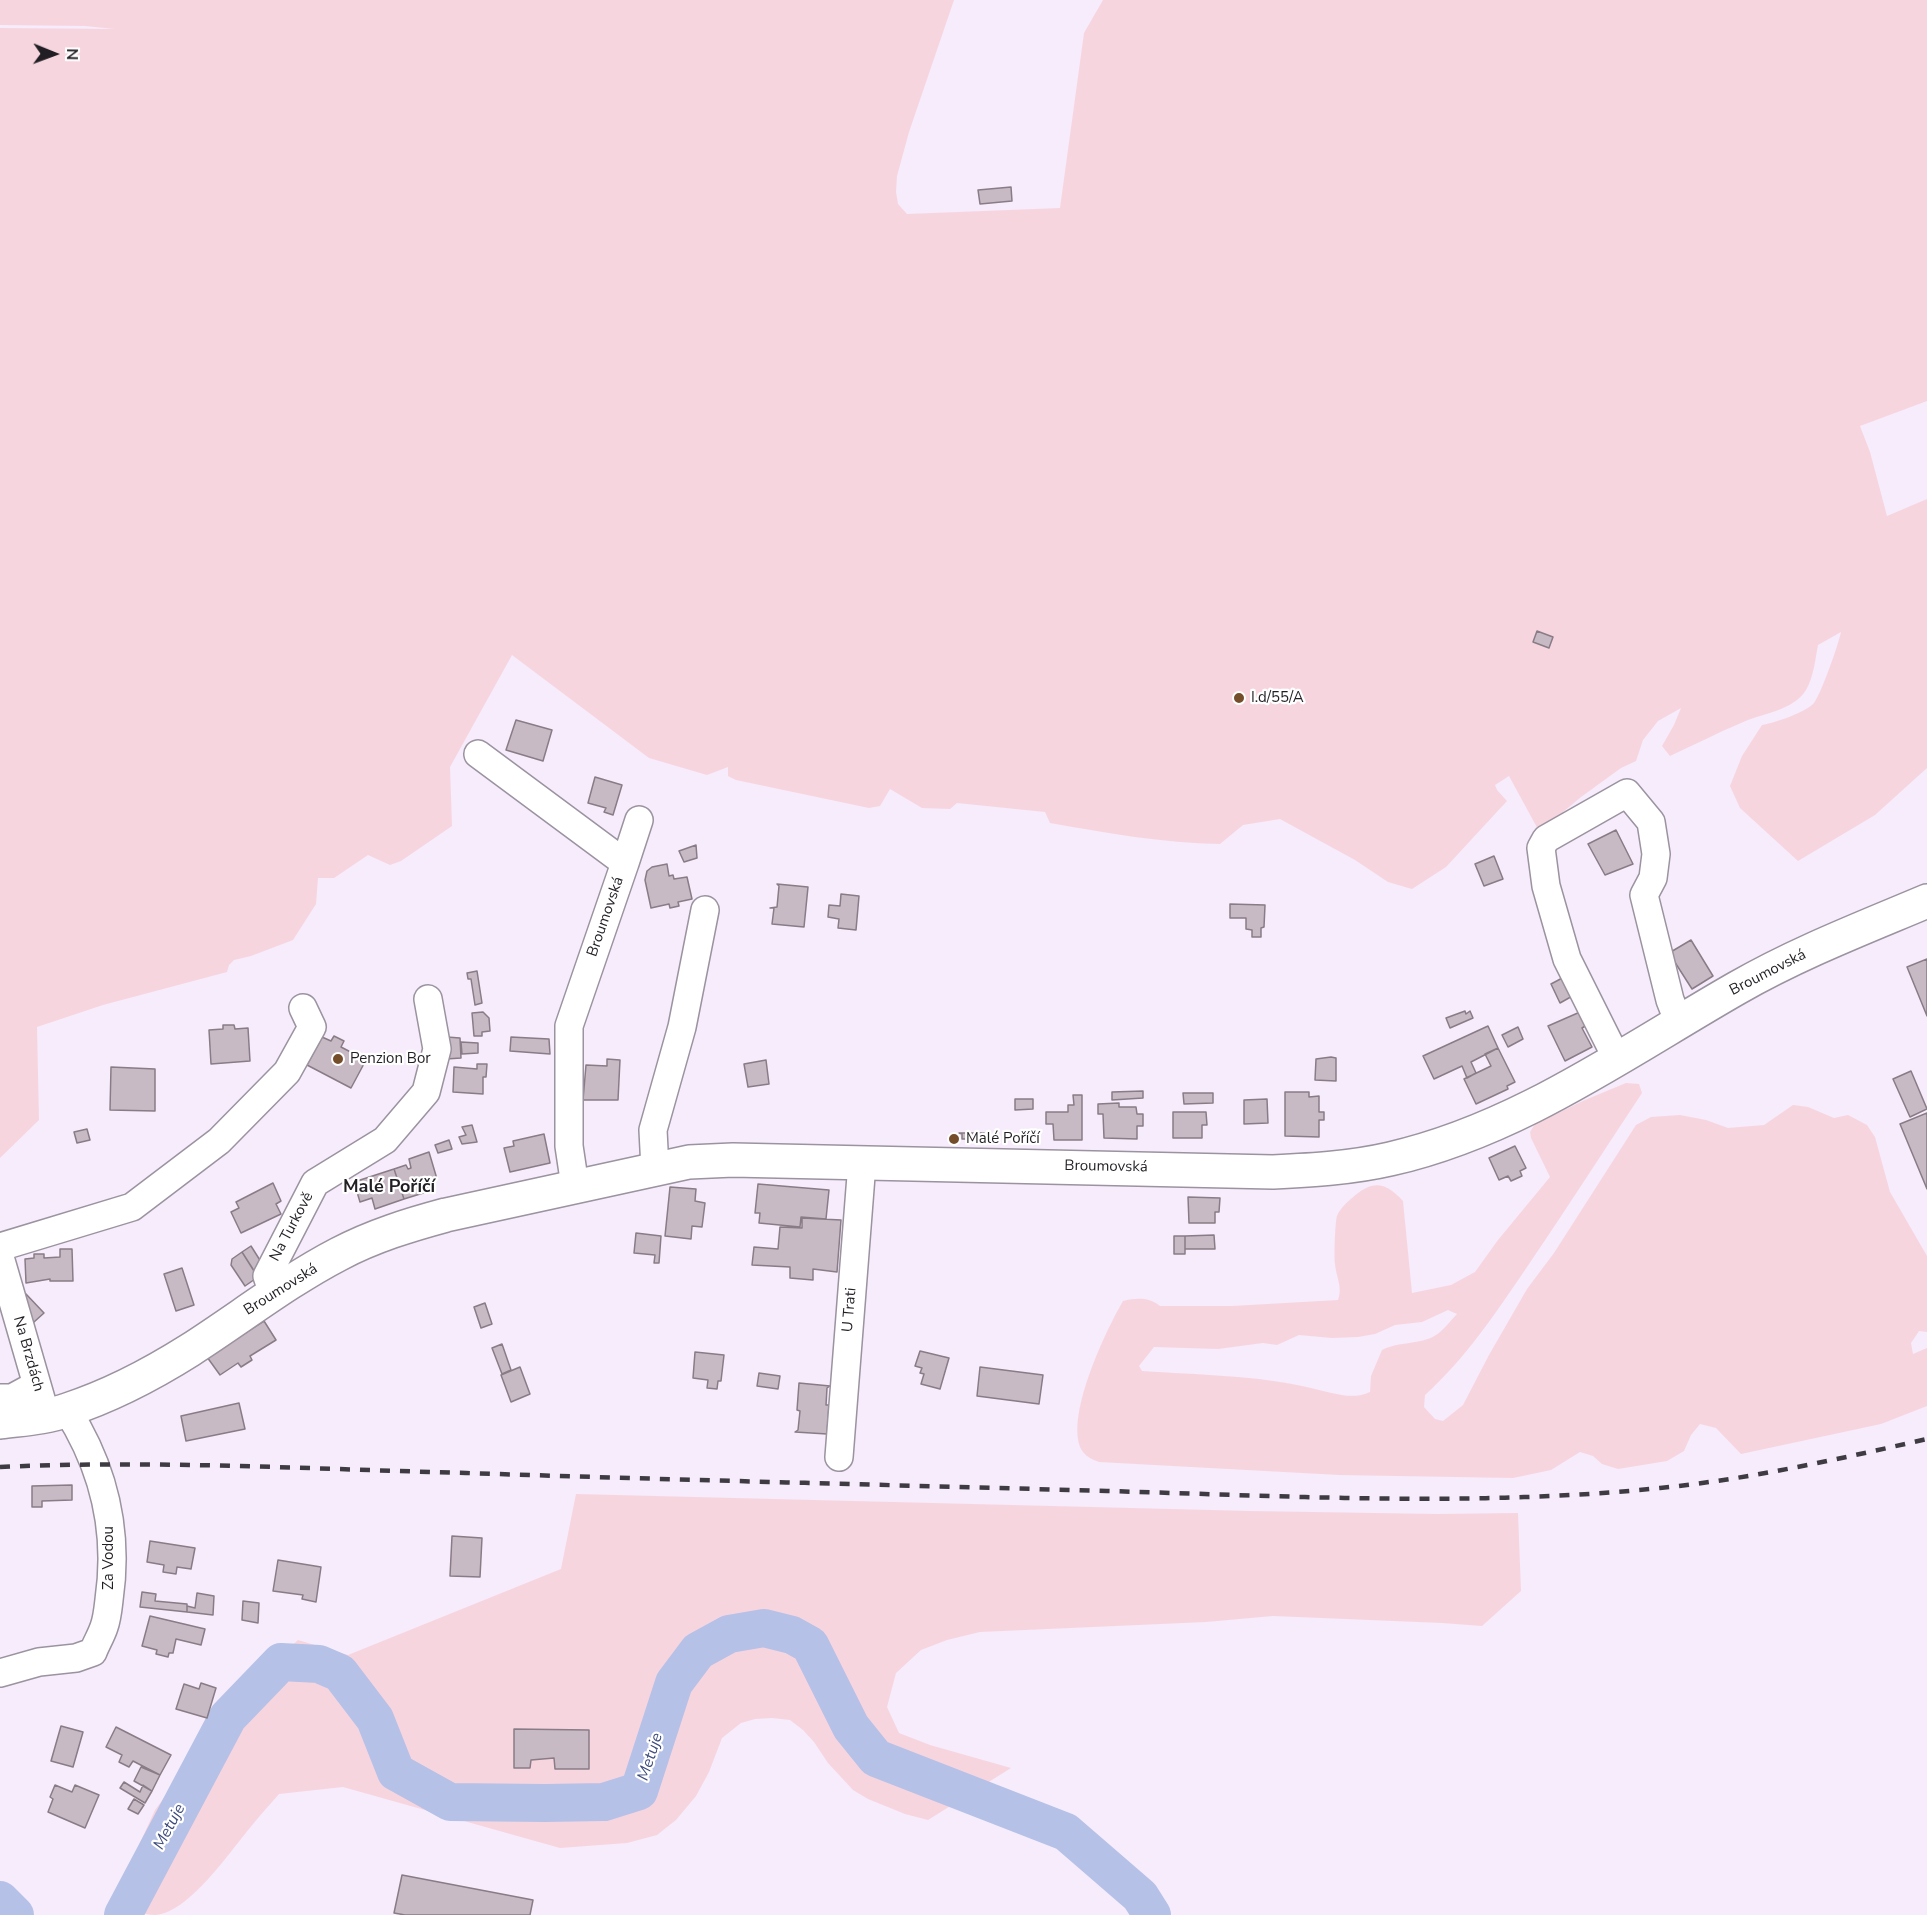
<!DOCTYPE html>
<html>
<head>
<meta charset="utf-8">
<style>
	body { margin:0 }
	#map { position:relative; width:1927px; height:1915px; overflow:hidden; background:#f6ecfb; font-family:"Nunito Sans",sans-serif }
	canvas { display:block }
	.north { position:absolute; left:24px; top:24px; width:60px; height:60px; -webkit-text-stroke:4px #fff; paint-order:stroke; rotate:91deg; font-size:16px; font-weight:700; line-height:24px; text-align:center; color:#221f24 }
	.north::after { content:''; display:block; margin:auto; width:21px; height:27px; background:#221f24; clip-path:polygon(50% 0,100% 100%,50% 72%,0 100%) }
</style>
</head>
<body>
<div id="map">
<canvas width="1927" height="1915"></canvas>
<div class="north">N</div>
</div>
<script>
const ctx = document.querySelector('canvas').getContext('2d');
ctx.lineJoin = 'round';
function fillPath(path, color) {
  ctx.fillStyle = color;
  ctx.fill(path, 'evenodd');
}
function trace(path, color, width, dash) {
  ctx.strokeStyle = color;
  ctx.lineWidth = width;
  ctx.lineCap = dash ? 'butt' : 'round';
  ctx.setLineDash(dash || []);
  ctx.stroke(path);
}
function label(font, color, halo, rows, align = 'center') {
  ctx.font = font + ' "Nunito Sans",sans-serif';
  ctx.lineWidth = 4.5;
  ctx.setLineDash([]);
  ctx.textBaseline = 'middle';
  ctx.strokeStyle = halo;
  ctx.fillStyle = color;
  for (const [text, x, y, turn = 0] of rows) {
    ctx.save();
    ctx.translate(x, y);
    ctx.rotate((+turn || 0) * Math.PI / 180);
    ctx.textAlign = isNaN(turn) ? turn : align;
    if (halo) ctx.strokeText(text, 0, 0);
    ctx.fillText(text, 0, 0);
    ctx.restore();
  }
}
fillPath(new Path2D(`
	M0,0H954L909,132L897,176L896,192L898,204L907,214L1060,208L1084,33L1103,0H1927V401L1860,426L1870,452L1887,516L1927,499V768L1875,815L1798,861L1740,808L1730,786L1742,756L1762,725C1775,723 1806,712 1814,703C1821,694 1839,643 1841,632L1818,645C1815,660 1814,676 1806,690C1793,711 1762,713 1741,723C1717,733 1694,745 1670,756L1662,746L1674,725L1681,708L1658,721L1643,740L1636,761L1621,768L1581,797L1563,812L1557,824L1540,833L1509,776L1495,785L1497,790L1507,801L1446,867L1412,889L1388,882L1355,860L1280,819L1243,825L1220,844C1163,843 1106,833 1050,823L1045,812L957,803L950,809L922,808L890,789L880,806L869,808L736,780L728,776V767L707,775L649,758L512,655L450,767L452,826L401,861L390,865L368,855L334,878H318L316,904L293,940L251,956L234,960L229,965L227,972L103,1005L10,1036L37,1027L39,1120L0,1158V28L114,29L85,26L0,25Z
	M1626,1083L1639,1084L1642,1093C1603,1152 1565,1211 1525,1270C1495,1314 1465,1359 1425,1395L1424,1407L1435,1419L1443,1421L1463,1405L1489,1355L1527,1289L1554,1253L1636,1125L1651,1117L1680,1115L1706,1120L1728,1128L1764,1125L1793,1105L1808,1107L1834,1118L1848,1115L1867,1125L1875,1137L1890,1192L1927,1256V1332L1919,1331L1911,1343L1913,1354L1927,1348V1406L1881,1424L1741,1454L1716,1428L1700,1424L1691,1435L1684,1451L1667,1461L1618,1469L1602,1464L1593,1456L1580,1452L1551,1470L1513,1478L1339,1475L1099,1462C1093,1460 1087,1457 1083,1452C1062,1422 1106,1330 1123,1301C1137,1298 1148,1297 1160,1306H1232L1338,1300C1343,1287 1336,1277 1335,1264C1334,1256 1335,1222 1337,1216C1339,1210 1347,1202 1352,1198C1372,1180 1385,1181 1403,1201L1412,1293L1451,1285L1475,1272L1498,1240L1550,1177L1531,1138L1530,1132L1535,1124L1585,1100ZM1448,1310L1457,1314C1450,1321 1444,1330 1436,1335C1421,1345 1399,1341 1382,1350L1371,1376L1370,1392C1352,1401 1330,1392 1311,1388C1257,1375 1198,1375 1142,1371L1139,1366L1154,1347L1218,1349L1263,1343L1277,1345L1299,1335L1332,1338L1358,1337L1375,1334L1395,1325L1422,1322Z
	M576,1494L1250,1511L1438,1514L1518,1513L1521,1591L1482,1626L1442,1623L1273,1616L1206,1622L980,1632L947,1640L921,1650L896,1673L887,1707L899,1733L930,1745L1011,1768L928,1820L905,1814L868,1799L853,1790L828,1763L814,1742L803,1730L790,1720L772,1718L755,1719L741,1723L722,1738L709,1772L696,1796L676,1820L657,1835L627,1843L560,1848L343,1787L279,1794C269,1806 258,1817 249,1829C229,1853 189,1912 156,1915C141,1915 127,1908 113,1902L155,1810L245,1688L298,1640L348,1655L561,1569Z`), '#f7d5df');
trace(new Path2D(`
	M0,1900L15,1915
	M123,1915L228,1717L281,1662L319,1664L340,1673L375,1719L396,1772L450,1802L545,1803L604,1802L639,1791L674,1683L698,1651L729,1634L764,1628L792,1635L810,1645L851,1727L876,1758L1066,1832L1140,1896L1152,1915`), '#b5c1e7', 38);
const building = new Path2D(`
	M1011,187L1012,201L980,204L978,190Z
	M1537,631L1553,637L1549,648L1533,642Z
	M516,720L552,730L543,761L506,750Z
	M595,777L622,785L613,815L604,812L606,808L588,803Z
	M1616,830L1633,864L1605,875L1588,844Z
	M696,845L697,858L684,862L679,851Z
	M1494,856L1503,879L1484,886L1475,864Z
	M667,864L669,876L673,875L674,879L687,877L692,899L678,902L679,906L670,908L669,904L651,908L645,880L647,871L652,867Z
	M777,884L808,887L804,927L772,924L774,908H770L777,907L779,886Z
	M841,894L859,896L856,930L838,928L839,919L828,917L829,905L840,906Z
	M1230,904L1265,905L1264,927L1261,928V937H1252V930L1246,929V918H1230Z
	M1691,940L1713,976L1692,989L1669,953Z
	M1927,959V1016L1907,967Z
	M477,971L482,1003L475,1005L471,979H468L467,973Z
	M1566,976L1576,994L1560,1003L1551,984Z
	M1465,1011L1466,1014L1470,1011L1473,1018L1450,1028L1446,1018Z
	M483,1012L489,1018L490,1031L482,1032V1036H474L472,1013Z
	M1580,1012L1587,1025L1582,1028L1592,1047L1565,1061L1548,1026Z
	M223,1025H234L235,1029L248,1028L250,1061L211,1064L209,1030L223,1029Z
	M1488,1026L1498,1048L1471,1062L1476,1073L1467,1078L1462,1066L1434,1079L1423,1056Z
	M1518,1027L1523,1039L1508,1047L1502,1035Z
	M334,1036L344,1041L341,1047L366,1060L351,1088L307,1065L322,1037L331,1041Z
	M447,1037L460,1038L461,1058L446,1059Z
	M511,1037L549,1039L550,1054L510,1051Z
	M461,1042L478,1043V1053L462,1054Z
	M1498,1048L1515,1082L1507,1086L1508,1089L1476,1104L1464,1079L1491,1066L1485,1054Z
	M1331,1057L1336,1058V1081L1315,1080L1316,1059Z
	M607,1059L620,1060L618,1100H583L586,1065L607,1066Z
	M766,1060L769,1084L748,1087L744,1064Z
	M477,1064H487L486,1077H483V1094L453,1092L454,1067L477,1069Z
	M111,1067L155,1069V1111L110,1110Z
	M1911,1071L1927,1109L1910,1117L1893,1079Z
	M1143,1091V1098L1112,1100V1092Z
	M1285,1092H1309V1097L1319,1096V1112H1324V1120H1319V1137L1285,1136Z
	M1183,1093H1213V1103L1184,1104Z
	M1073,1095H1082V1140H1054L1053,1124H1046V1112H1068V1105H1074Z
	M1015,1099H1033V1109L1015,1110Z
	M1267,1099L1268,1123L1244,1124V1100Z
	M1119,1103V1107H1136L1137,1114H1143V1126H1137V1139L1104,1138L1103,1114H1098V1104Z
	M1173,1112H1206L1207,1125H1202V1138H1173Z
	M1927,1113V1189L1900,1124Z
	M472,1125L477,1142L462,1144L459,1137L466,1135L462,1127Z
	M87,1129L90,1140L77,1143L74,1132Z
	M959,1133H984V1139H962V1134Z
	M544,1134L550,1163L510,1172L504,1148L514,1146L513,1141Z
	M449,1140L452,1149L438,1153L435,1145Z
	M1515,1146L1526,1168L1520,1171L1522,1176L1511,1181L1508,1176L1499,1180L1489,1158Z
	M429,1152L437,1179L430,1182L433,1190L404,1199L394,1169L406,1165L408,1169L411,1168L409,1159Z
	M394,1169L404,1199L375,1209L372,1198L360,1202L354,1182Z
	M273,1183L281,1201L276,1204L281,1214L241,1233L231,1212L239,1208L236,1202Z
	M758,1184L829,1190L826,1219L801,1217L800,1227L759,1223L760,1213H755Z
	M670,1187L696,1189L695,1201L705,1203L702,1227L692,1226L691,1239L665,1236Z
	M1188,1197L1220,1198L1219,1212H1215V1223H1189Z
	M802,1218L841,1220L837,1272L813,1269V1280L790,1278V1267L752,1265L754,1247L778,1249L780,1227L802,1228Z
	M636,1233L661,1236L659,1263H654L655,1255L634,1253Z
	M1214,1235L1215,1249H1185V1236Z
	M1174,1236H1185V1254H1174Z
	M251,1246L263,1265L254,1271L242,1252Z
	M60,1249H72L73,1281H50V1279L26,1283L25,1259L34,1258V1254H44V1258L60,1257Z
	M242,1252L258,1277L245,1286L231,1265L232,1259Z
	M182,1268L194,1305L176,1311L164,1274Z
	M26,1294L44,1313L34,1322L16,1303Z
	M485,1303L492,1324L481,1328L474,1307Z
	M264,1321L276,1340L250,1356L252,1360L241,1367L238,1363L220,1375L207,1357Z
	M502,1344L511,1370L502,1374L492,1348Z
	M920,1351L949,1358L940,1389L921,1384L924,1374L920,1373L922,1368L915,1366Z
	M695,1352L724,1355L721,1381H718L717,1389L707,1388L708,1380L693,1378Z
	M520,1367L530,1394L511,1402L501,1375Z
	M980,1367L1043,1375L1039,1404L977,1396Z
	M759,1373L780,1376L778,1389L757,1386Z
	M799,1383L830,1386L827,1388L826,1405H829L827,1434L795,1432L798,1430L800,1411L797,1410Z
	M239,1403L245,1429L186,1441L181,1416Z
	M72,1485V1500L42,1501V1507H32V1486Z
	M452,1536L482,1538L480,1577L450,1576Z
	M150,1541L195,1548L191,1569L177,1567L176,1574L163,1572L164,1565L147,1562Z
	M278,1560L321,1567L316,1602L302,1599L303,1595L273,1591Z
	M142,1592L156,1594L155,1601L187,1604V1612L140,1607Z
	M197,1593L214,1596L213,1615L187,1612V1606L195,1608Z
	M243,1601L259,1603L258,1623L242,1620Z
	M150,1616L205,1629L201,1645L176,1639L173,1653H169L168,1657L156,1654L157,1650L142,1646Z
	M201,1683L216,1688L207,1718L176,1709L184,1684L199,1689Z
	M61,1726L83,1732L73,1767L51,1761Z
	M116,1727L171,1755L160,1775L133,1761L129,1767L119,1762L122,1755L106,1747Z
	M514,1729L589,1730V1769H555L554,1758L531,1760L530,1768H514Z
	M141,1767L160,1775L152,1791L134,1781Z
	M124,1782L140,1792L143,1785L152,1791L145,1803L120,1788Z
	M55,1785L72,1792L75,1785L99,1795L85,1828L48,1812L53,1799L50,1797Z
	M134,1799L144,1805L138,1814L128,1809Z
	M402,1875L533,1900L530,1915H405L394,1913Z`);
fillPath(building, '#c8bac4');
trace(building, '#897c86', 1.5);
const minor = new Path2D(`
	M478,754L625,863L569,1026V1146L575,1186
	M625,863L639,820
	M1618,1061L1567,959L1546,886L1541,848L1546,839L1627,793L1651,822L1656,854L1653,878L1644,895L1670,1000L1679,1023
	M655,1169L653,1130L682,1027L705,910
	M0,1247L132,1207L219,1141L287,1072L312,1027L303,1008
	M0,1257L46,1416
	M273,1294L267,1276L315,1183L385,1140L426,1092L437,1049L428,999
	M0,1398H12L36,1385
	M839,1457L862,1163
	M0,1673L39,1662L76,1658L93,1652C96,1644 101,1636 104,1627C107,1619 108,1609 109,1600C119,1532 104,1468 67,1410`);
const major = new Path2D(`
	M0,1422C22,1419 46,1418 67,1410C110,1396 152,1374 190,1350C240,1318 287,1281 339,1254C373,1236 409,1225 446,1215L689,1162L733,1160L1273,1172C1312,1170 1351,1168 1390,1159C1518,1130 1625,1052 1737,988C1798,953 1863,928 1927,901`);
trace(minor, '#9b93a0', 30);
trace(major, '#9b93a0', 36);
trace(minor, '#fff', 27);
trace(major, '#fff', 33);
trace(new Path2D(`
	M0,1467C155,1460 311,1469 466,1473C680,1480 893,1485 1107,1491C1291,1496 1476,1507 1660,1488C1750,1479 1839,1459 1927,1439`), '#3f3b42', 4.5, [10, 10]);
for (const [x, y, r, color] of [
	[1239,698,6,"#744d2b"],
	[338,1059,6,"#744d2b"],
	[954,1139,6,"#744d2b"]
]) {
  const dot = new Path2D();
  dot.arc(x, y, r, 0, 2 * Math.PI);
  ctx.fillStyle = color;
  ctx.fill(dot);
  trace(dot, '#fff', 2);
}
label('15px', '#221f24', '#fff', [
	["I.d/55/A",1251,698],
	["Penzion Bor",350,1059],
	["Malé Poříčí",966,1139]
], 'left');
label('15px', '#221f24', '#fff', [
	["Broumovská",606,917,-71],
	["Broumovská",1768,973,-27],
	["Broumovská",1106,1167,1],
	["Na Turkově",292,1227,-62],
	["Broumovská",281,1290,-32],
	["U Trati",850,1310,-85],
	["Na Brzdách",28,1354,74],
	["Za Vodou",109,1558,-90]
]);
label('italic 16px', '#3d4a7c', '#fff', [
	["Metuje",651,1757,-72],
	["Metuje",170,1827,-62]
]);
label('bold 18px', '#221f24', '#fff', [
	["Malé Poříčí",389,1188]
]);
</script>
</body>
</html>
